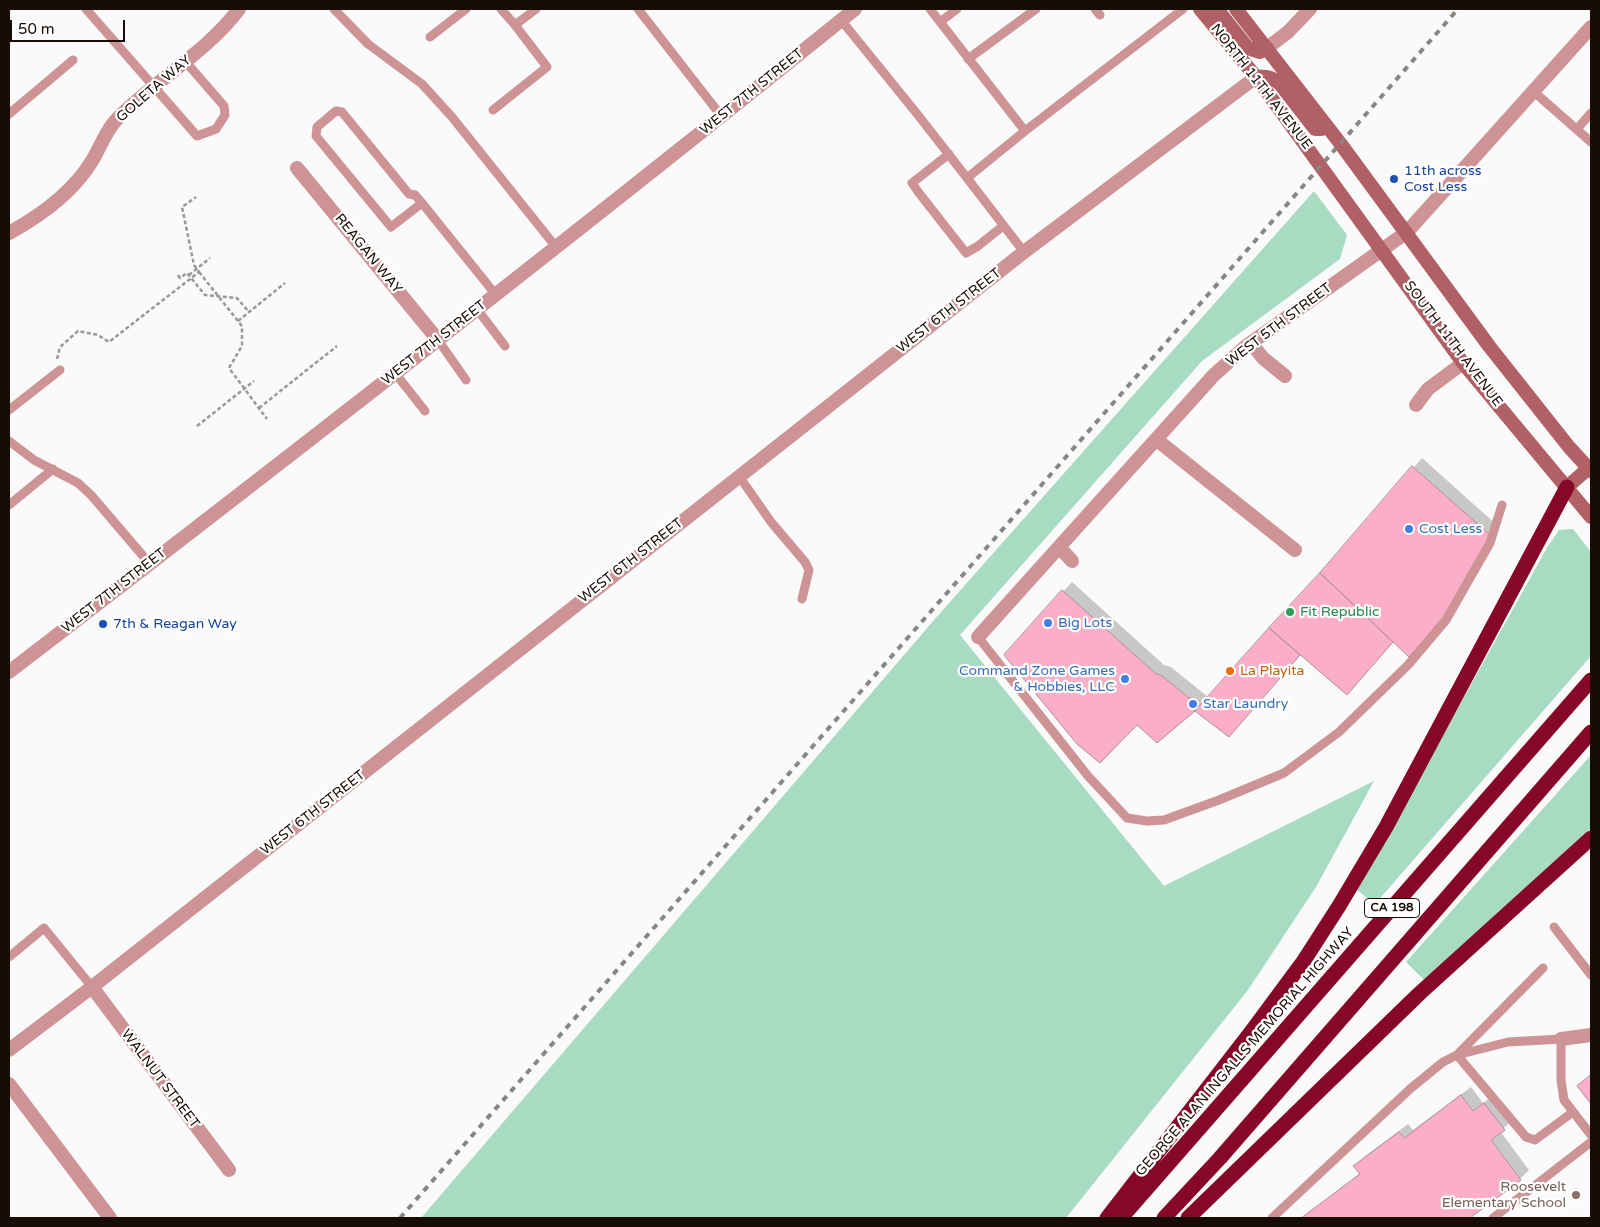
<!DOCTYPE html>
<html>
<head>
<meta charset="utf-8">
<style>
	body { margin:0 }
	#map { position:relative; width:1600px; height:1227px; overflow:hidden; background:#fafafa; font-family:"Varela Round",sans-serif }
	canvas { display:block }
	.frame { position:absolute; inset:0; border:10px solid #180c06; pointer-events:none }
	.scale { position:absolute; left:10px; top:20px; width:115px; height:22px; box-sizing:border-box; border:2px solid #180c06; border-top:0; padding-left:6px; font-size:15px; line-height:18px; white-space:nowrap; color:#180c06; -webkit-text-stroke:4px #fff; paint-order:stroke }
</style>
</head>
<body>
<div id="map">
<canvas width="1600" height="1227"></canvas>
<div class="frame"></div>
<div class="scale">50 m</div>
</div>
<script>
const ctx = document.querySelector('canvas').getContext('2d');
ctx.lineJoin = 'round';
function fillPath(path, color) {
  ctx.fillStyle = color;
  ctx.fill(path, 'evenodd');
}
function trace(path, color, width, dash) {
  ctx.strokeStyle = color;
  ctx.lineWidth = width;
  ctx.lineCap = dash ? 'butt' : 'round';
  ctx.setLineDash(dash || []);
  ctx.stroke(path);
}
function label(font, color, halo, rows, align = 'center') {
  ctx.font = font + ' "Varela Round",sans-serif';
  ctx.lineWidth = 4.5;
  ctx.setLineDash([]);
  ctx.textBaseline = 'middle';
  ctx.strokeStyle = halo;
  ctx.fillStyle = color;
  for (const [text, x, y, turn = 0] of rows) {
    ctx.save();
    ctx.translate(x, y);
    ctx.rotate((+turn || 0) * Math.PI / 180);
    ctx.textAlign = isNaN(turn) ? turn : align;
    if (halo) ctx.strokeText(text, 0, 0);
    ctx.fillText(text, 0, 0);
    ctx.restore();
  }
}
fillPath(new Path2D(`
	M1314,191L1347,235L1340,259L1202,361L960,635L1164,886L1374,781L1316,887L1248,990L1066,1218H421L934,620Z
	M1573,529L1591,552V656L1375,904L1357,890L1548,546L1559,530Z
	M1591,755V828L1424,980L1406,962Z`), '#a7dbc2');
fillPath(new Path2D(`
	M1422,458L1498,526L1355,684L1301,654L1229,735L1195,709L1137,724L1006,655L1072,582L1164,665L1171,667L1208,697L1320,574Z
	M1471,1087L1483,1103L1494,1095L1513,1120L1500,1131L1529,1170L1520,1179L1468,1218H1302L1360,1173L1355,1166L1364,1157L1408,1124L1413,1130Z`), '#0003');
const building = new Path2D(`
	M1412,466L1490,535L1446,615L1409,657L1320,573Z
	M1320,573L1393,642L1347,695L1269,628Z
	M1062,590L1155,673L1162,676L1199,706L1195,711L1157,743L1137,725L1100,763L1077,744L1004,655Z
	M1269,628L1300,655L1229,737L1195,711Z
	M1591,1075V1104L1577,1086Z
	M1461,1095L1473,1111L1484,1103L1505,1130L1491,1140L1521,1180L1470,1218H1301L1360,1174L1353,1166L1399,1132L1404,1138Z`);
fillPath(building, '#faaec8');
trace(building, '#b38d99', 1);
trace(new Path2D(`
	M199,272L242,326V346L229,368L267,419
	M178,275L180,278L187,273L205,295L237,298L249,312
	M189,275L210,258
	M238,321L285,283
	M57,359L60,347L78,331L98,335L109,342L199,272L194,265L182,207L196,197
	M259,408L337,346
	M197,426L254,381`), '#9d9896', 2.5, [4, 2.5]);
trace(new Path2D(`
	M86,9L197,136L216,129L225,115L224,106L185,61
	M334,9L368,44L422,84L452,117L556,247
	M501,9L515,25
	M638,9L722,117
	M930,9L1025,131L1183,9
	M1095,9L1100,15
	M841,20L918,115L967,178
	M940,22L957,9
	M430,37L466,9
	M968,59L1036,9
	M1533,91L1591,142
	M493,110L547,67L515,25L536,9
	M9,114L73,60
	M1577,129L1591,113
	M949,154L912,183L919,193L966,253L978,246L1003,226
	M422,203L391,227L316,136L317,127L336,111L342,112L409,194L415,195L422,203L496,295
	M1024,252L967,178L1025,131
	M477,309L505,346
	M438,340L466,380
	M395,373L425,411
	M9,410L60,370
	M9,441L34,460L78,483L91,495L150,564
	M739,476L771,522L805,562L809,570L802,599
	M9,505L53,469
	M978,637L1088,776L1127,818L1147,821L1164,820L1219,800L1284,773L1339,732L1408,665L1446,620L1490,543L1502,505
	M1554,927L1591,975
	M9,957L44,928L92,987
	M1543,968L1457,1055L1526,1137L1535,1140L1573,1112
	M1272,1218L1410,1089L1443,1062L1457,1055L1508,1042L1561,1039V1080L1564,1100L1591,1135
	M1493,1218L1591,1142`), '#cd9395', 9);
trace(new Path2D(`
	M1267,48L1288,32L1310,9
	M297,168L438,340
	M9,233C40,216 73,192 92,161C100,148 106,130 117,119C155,80 206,53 239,9
	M1251,343L1263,358L1285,376
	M1416,405L1428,389L1463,363
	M1157,440L1295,550
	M1059,547L1072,561
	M978,637L1213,376L1245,347L1407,232L1591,27
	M92,987L229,1170
	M1561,1039L1591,1035
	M9,1050L92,987L1024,252L1256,77
	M9,1084L110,1218`), '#cd9395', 14);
trace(new Path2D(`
	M9,672C293,454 576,234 855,9`), '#cd9395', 14);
trace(new Path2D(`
	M1200,9L1256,77L1463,363L1591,517
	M1217,9L1248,48L1260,52L1267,48
	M1236,9L1340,143L1489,346L1569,447L1591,471
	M1256,77C1267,76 1272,77 1280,84L1315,129H1321L1327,127
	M1567,487L1591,466`), '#b16065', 14);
trace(new Path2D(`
	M1107,1218L1251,1032L1303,962L1339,906L1386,827L1567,487
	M1121,1218L1591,680
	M1164,1218L1220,1158L1591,732
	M1188,1218L1420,993L1591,838`), '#860727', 15);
trace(new Path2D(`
	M400,1218L1458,9`), '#8b8582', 4, [6, 6]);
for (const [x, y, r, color] of [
	[1394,179,5,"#1a4fb4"],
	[1409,529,5,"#3f7fe0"],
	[1290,612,5,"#2e9e5b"],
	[1048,623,5,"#3f7fe0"],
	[103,624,5,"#1a4fb4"],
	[1230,671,5,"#e8710a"],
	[1125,679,5,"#3f7fe0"],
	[1193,704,5,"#3f7fe0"],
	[1576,1195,5,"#8d6e63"]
]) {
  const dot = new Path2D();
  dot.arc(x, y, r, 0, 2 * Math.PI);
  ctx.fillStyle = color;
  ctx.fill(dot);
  trace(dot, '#fff', 2);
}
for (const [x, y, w] of [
	[1392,908,55]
]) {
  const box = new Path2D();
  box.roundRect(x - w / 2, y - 9.5, w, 19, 4);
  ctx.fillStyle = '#fff';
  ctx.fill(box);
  trace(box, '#180c06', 1);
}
label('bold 12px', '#180c06', null, [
	["CA 198",1392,908]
]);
label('14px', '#180c06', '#fff', [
	["NORTH 11TH AVENUE",1261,87,52],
	["GOLETA WAY",154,89,-41],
	["WEST 7TH STREET",752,92,-39],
	["REAGAN WAY",368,254,51],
	["WEST 6TH STREET",949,311,-38],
	["WEST 5TH STREET",1279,325,-37],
	["WEST 7TH STREET",434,343,-38],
	["SOUTH 11TH AVENUE",1453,344,53],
	["WEST 6TH STREET",631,561,-38],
	["WEST 7TH STREET",114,591,-38],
	["WEST 6TH STREET",313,813,-38],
	["GEORGE ALAN INGALLS MEMORIAL HIGHWAY",1245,1052,-49],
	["WALNUT STREET",160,1079,53]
]);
label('14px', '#164399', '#fff', [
	["11th across",1404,171],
	["Cost Less",1404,187],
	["7th & Reagan Way",113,624]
], 'left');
label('14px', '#366cbe', '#fff', [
	["Cost Less",1419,529],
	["Big Lots",1058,623],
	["Command Zone Games",1115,671,"right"],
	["& Hobbies, LLC",1115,687,"right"],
	["Star Laundry",1203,704]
], 'left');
label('14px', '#27864d', '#fff', [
	["Fit Republic",1300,612]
], 'left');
label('14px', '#c56008', '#fff', [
	["La Playita",1240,671]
], 'left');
label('14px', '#785e54', '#fff', [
	["Roosevelt",1566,1187],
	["Elementary School",1566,1203]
], 'right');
</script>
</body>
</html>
